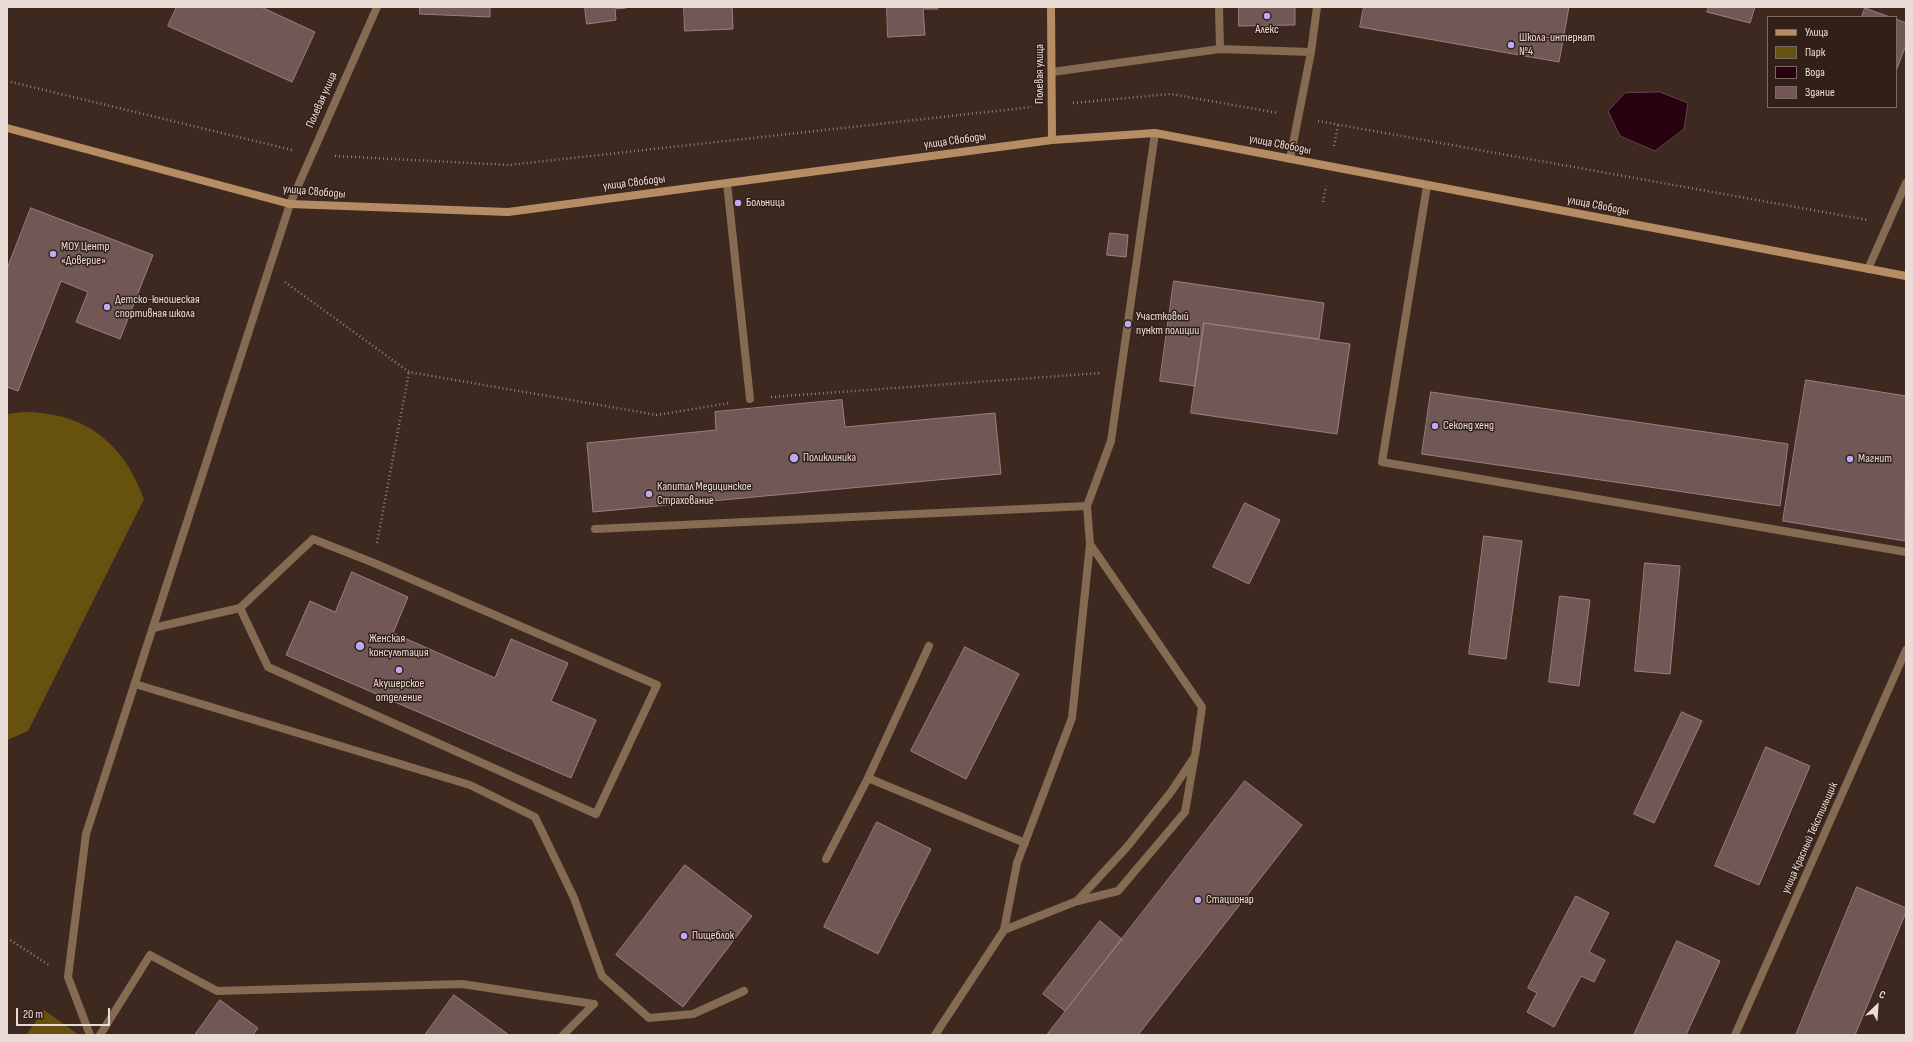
<!DOCTYPE html>
<html>
<head>
<meta charset="utf-8">
<style>
	body { margin:0 }
	#map { position:relative; width:1913px; height:1042px; overflow:hidden; background:#3d2920; font-family:"Sofia Sans Condensed",sans-serif }
	canvas { display:block }
	.frame { position:absolute; inset:0; border:8px solid #e9dcd6; pointer-events:none }
	.legend { position:absolute; left:1767px; top:16px; width:130px; height:92px; box-sizing:border-box; background:#321f17; border:1px solid #7b6b63; margin:0; padding:5px 7px; list-style:none; font-size:12px; color:#e9dcd6 }
	.legend li { display:flex; align-items:center; gap:8px; height:20px }
	.legend b { width:20px; border:1px solid #7b6b63 }
	.north { position:absolute; left:1857px; top:986px; width:40px; height:40px; -webkit-text-stroke:3px #321f17; paint-order:stroke; rotate:25deg; font-size:11px; font-weight:700; line-height:16px; text-align:center; color:#e9dcd6 }
	.north::after { content:''; display:block; margin:auto; width:14px; height:18px; background:#e9dcd6; clip-path:polygon(50% 0,100% 100%,50% 72%,0 100%) }
	.scale { position:absolute; left:16px; top:1008px; width:94px; height:18px; box-sizing:border-box; border:2px solid #e9dcd6; border-top:0; padding-left:5px; font-size:12px; line-height:14px; white-space:nowrap; color:#e9dcd6; -webkit-text-stroke:3px #321f17; paint-order:stroke }
</style>
</head>
<body>
<div id="map">
<canvas width="1913" height="1042"></canvas>
<div class="frame"></div>
<ul class="legend">
<li><b style="height:5px;background:#b68d62"></b>Улица</li>
<li><b style="height:11px;background:#66510f"></b>Парк</li>
<li><b style="height:11px;background:#280210"></b>Вода</li>
<li><b style="height:11px;background:#715856"></b>Здание</li>
</ul>
<div class="north">С</div>
<div class="scale">20 m</div>
</div>
<script>
const ctx = document.querySelector('canvas').getContext('2d');
ctx.lineJoin = 'round';
function fillPath(path, color) {
  ctx.fillStyle = color;
  ctx.fill(path, 'evenodd');
}
function trace(path, color, width, dash) {
  ctx.strokeStyle = color;
  ctx.lineWidth = width;
  ctx.lineCap = dash ? 'butt' : 'round';
  ctx.setLineDash(dash || []);
  ctx.stroke(path);
}
function label(font, color, halo, rows, align = 'center') {
  ctx.font = font + ' "Sofia Sans Condensed",sans-serif';
  ctx.lineWidth = 3;
  ctx.setLineDash([]);
  ctx.textBaseline = 'middle';
  ctx.strokeStyle = halo;
  ctx.fillStyle = color;
  for (const [text, x, y, turn = 0] of rows) {
    ctx.save();
    ctx.translate(x, y);
    ctx.rotate((+turn || 0) * Math.PI / 180);
    ctx.textAlign = isNaN(turn) ? turn : align;
    if (halo) ctx.strokeText(text, 0, 0);
    ctx.fillText(text, 0, 0);
    ctx.restore();
  }
}
fillPath(new Path2D(`
	M23,412C85,412 123,442 144,499L28,731L7,740V414Z
	M44,1010L79,1035H26Z`), '#66510f');
const water = new Path2D(`
	M1660,92L1688,103L1684,129L1655,151L1620,136L1608,111L1625,93Z`);
fillPath(water, '#280210');
trace(water, '#62434b', 1);
const building = new Path2D(`
	M177,7H261L315,32L292,82L168,26Z
	M420,7H490V17L420,14Z
	M585,7H626V8L615,9L616,20L587,24Z
	M684,7H732L733,29L685,31Z
	M887,7H937L938,9H923L925,35L888,37Z
	M1239,7H1295V25L1239,26Z
	M1364,7H1569L1559,62L1360,27Z
	M1709,7H1755L1750,23L1707,12Z
	M1865,8L1890,17H1862Z
	M1896,19L1906,23V45L1896,71Z
	M31,208L153,255L120,339L76,322L88,292L61,281L18,391L7,387V269Z
	M1110,233L1128,235L1126,257L1107,255Z
	M1174,281L1324,303L1319,339L1204,323L1195,386L1160,381Z
	M1204,323L1350,344L1337,434L1191,413Z
	M1806,380L1906,396L1905,541L1783,521Z
	M1431,392L1788,444L1780,506L1422,454Z
	M842,400L845,427L995,413L1001,474L593,512L587,443L716,430L715,412Z
	M1245,503L1280,520L1249,584L1213,567Z
	M1484,536L1522,541L1506,659L1469,654Z
	M1645,563L1680,566L1670,674L1635,671Z
	M352,572L408,597L393,633L495,678L511,639L568,663L551,701L596,720L571,778L286,655L310,601L335,612Z
	M1560,596L1590,600L1579,686L1549,682Z
	M965,647L1019,674L966,779L911,751Z
	M1682,712L1702,721L1654,823L1634,814Z
	M1766,747L1810,766L1759,885L1715,866Z
	M1245,781L1302,825L1138,1035H1047Z
	M877,822L931,849L878,954L824,927Z
	M685,865L752,916L683,1007L616,955Z
	M1857,887L1906,908V912L1855,1035H1796Z
	M1576,896L1609,913L1589,952L1605,960L1594,982L1581,976L1554,1027L1527,1012L1537,993L1528,988Z
	M1100,921L1122,939L1065,1011L1043,994Z
	M1677,941L1720,961L1686,1035H1634Z
	M454,995L509,1035H425Z
	M220,1000L258,1028L253,1035H195Z`);
fillPath(building, '#715856');
trace(building, '#9b807e', 1);
trace(new Path2D(`
	M7,81L292,150
	M1073,103L1171,94L1278,113
	M1318,121L1868,220
	M1334,146L1338,125
	M335,156L509,165L1032,107
	M1323,202L1326,186
	M285,282L409,372L657,415L730,403
	M771,397L1101,373
	M377,543L409,372
	M7,938L49,965`), '#94837c', 2.5, [1, 3]);
trace(new Path2D(`
	M1219,7L1220,49
	M1052,72L1220,49L1311,52
	M1290,159L1311,52L1317,7
	M1427,186L1382,462L1906,552
	M1868,269L1906,183
	M595,529L1087,506
	M153,628L240,608L313,539L374,563L657,685L596,814L268,667L240,608
	M929,646L868,778L1025,843
	M135,684L470,785L535,817L574,898L602,976L649,1018L693,1014L744,991
	M826,859L868,778
	M1078,901L1118,891L1185,812L1194,760
	M1004,930L1077,901L1127,847L1171,792L1195,756L1202,707L1090,544
	M100,1035L150,955L217,991L462,984L594,1004L563,1035`), '#856b51', 8);
trace(new Path2D(`
	M727,183L750,399
	M90,1035L68,977L86,834L290,204L377,7
	M935,1035L1004,930L1017,863L1072,718L1090,544L1087,506L1111,441L1155,133
	M1735,1035L1906,650`), '#856b51', 8);
trace(new Path2D(`
	M1051,7L1052,140
	M7,128L290,204L508,212L1052,140L1155,133L1906,276`), '#b68d62', 8);
for (const [x, y, r, color] of [
	[1267,16,4,"#bcaaf5"],
	[1511,45,4,"#bcaaf5"],
	[738,203,4,"#bcaaf5"],
	[53,254,4,"#bcaaf5"],
	[107,307,4,"#bcaaf5"],
	[1128,324,4,"#bcaaf5"],
	[1435,426,4,"#bcaaf5"],
	[794,458,5,"#bcaaf5"],
	[1850,459,4,"#bcaaf5"],
	[649,494,4,"#bcaaf5"],
	[360,646,5,"#bcaaf5"],
	[399,670,4,"#bcaaf5"],
	[1198,900,4,"#bcaaf5"],
	[684,936,4,"#bcaaf5"]
]) {
  const dot = new Path2D();
  dot.arc(x, y, r, 0, 2 * Math.PI);
  ctx.fillStyle = color;
  ctx.fill(dot);
  trace(dot, '#321f17', 1.5);
}
label('12px', '#e9dcd6', '#321f17', [
	["Алекс",1267,30,"center"],
	["Школа-интернат",1519,38],
	["№4",1519,52],
	["Больница",746,203],
	["МОУ Центр",61,247],
	["«Доверие»",61,261],
	["Детско-юношеская",115,300],
	["спортивная школа",115,314],
	["Участковый",1136,317],
	["пункт полиции",1136,331],
	["Секонд хенд",1443,426],
	["Поликлиника",803,458],
	["Магнит",1858,459],
	["Капитал Медицинское",657,487],
	["Страхование",657,501],
	["Женская",369,639],
	["консультация",369,653],
	["Акушерское",399,684,"center"],
	["отделение",399,698,"center"],
	["Стационар",1206,900],
	["Пищеблок",692,936]
], 'left');
label('12px', '#e9dcd6', '#321f17', [
	["Полевая улица",1040,74,-90],
	["Полевая улица",322,100,-66],
	["улица Свободы",955,141,-8],
	["улица Свободы",1280,145,11],
	["улица Свободы",634,183,-7],
	["улица Свободы",314,192,5],
	["улица Свободы",1598,206,11],
	["улица Красный Текстильщик",1810,838,-66]
]);
</script>
</body>
</html>
